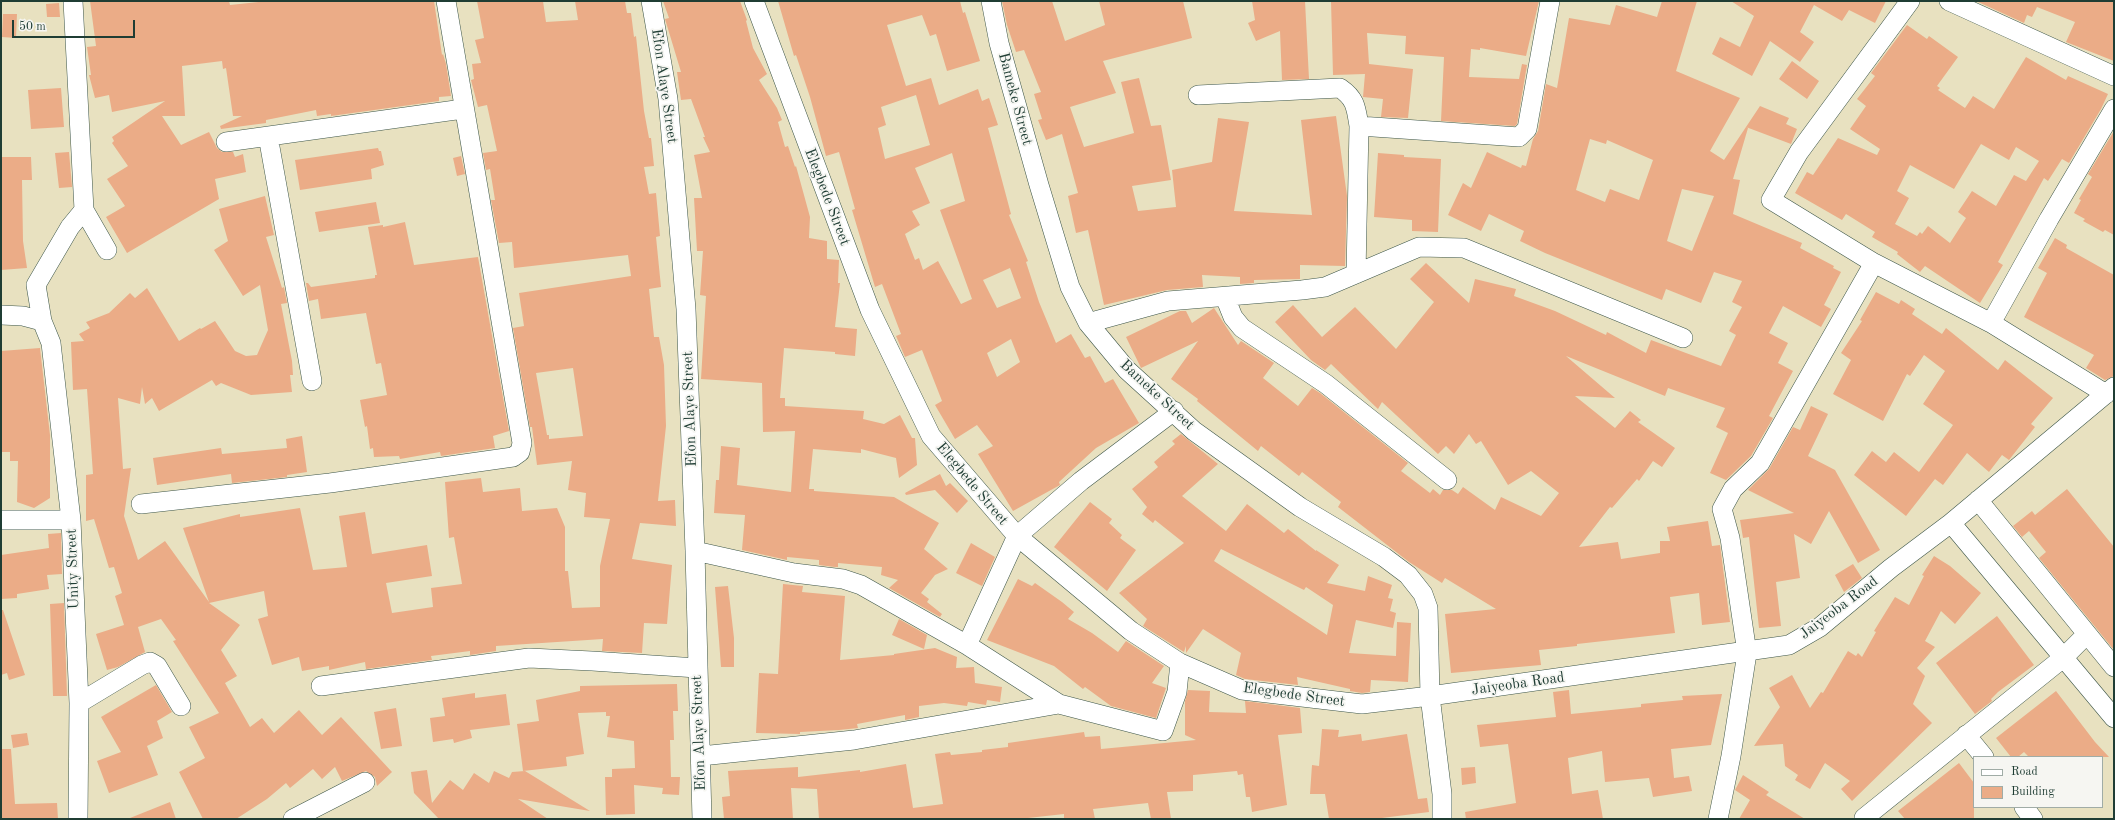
<!DOCTYPE html>
<html>
<head>
<meta charset="utf-8">
<style>
	body { margin:0 }
	#map { position:relative; width:2115px; height:820px; overflow:hidden; background:#e8e1c0; font-family:"Old Standard TT",serif }
	canvas { display:block }
	.frame { position:absolute; inset:0; border:2px solid #1f3d34; pointer-events:none }
	.legend { position:absolute; left:1973px; top:756px; width:130px; height:52px; box-sizing:border-box; background:#f6f6f2; border:1px solid #a0aca6; margin:0; padding:5px 7px; list-style:none; font-size:12px; color:#1f3d34 }
	.legend li { display:flex; align-items:center; gap:8px; height:20px }
	.legend b { width:20px; border:1px solid #a0aca6 }
	.scale { position:absolute; left:12px; top:20px; width:123px; height:18px; box-sizing:border-box; border:2px solid #1f3d34; border-top:0; padding-left:5px; font-size:12px; line-height:14px; white-space:nowrap; color:#1f3d34; -webkit-text-stroke:3px #f6f6f2; paint-order:stroke }
</style>
</head>
<body>
<div id="map">
<canvas width="2115" height="820"></canvas>
<div class="frame"></div>
<ul class="legend">
<li><b style="height:5px;background:#fff"></b>Road</li>
<li><b style="height:11px;background:#ebac87"></b>Building</li>
</ul>
<div class="scale">50 m</div>
</div>
<script>
const ctx = document.querySelector('canvas').getContext('2d');
ctx.lineJoin = 'round';
function fillPath(path, color) {
  ctx.fillStyle = color;
  ctx.fill(path, 'evenodd');
}
function trace(path, color, width, dash) {
  ctx.strokeStyle = color;
  ctx.lineWidth = width;
  ctx.lineCap = dash ? 'butt' : 'round';
  ctx.setLineDash(dash || []);
  ctx.stroke(path);
}
function label(font, color, halo, rows, align = 'center') {
  ctx.font = font + ' "Old Standard TT",serif';
  ctx.lineWidth = 3.5;
  ctx.setLineDash([]);
  ctx.textBaseline = 'middle';
  ctx.strokeStyle = halo;
  ctx.fillStyle = color;
  for (const [text, x, y, turn = 0] of rows) {
    ctx.save();
    ctx.translate(x, y);
    ctx.rotate((+turn || 0) * Math.PI / 180);
    ctx.textAlign = isNaN(turn) ? turn : align;
    if (halo) ctx.strokeText(text, 0, 0);
    ctx.fillText(text, 0, 0);
    ctx.restore();
  }
}
fillPath(new Path2D(`
	M90,1H229L230,5L268,1H434L442,55L443,54L446,64L451,96L439,97V101L331,116V114L317,116L316,110L266,120V123L221,129L220,126L242,116H233L226,68L223,69L222,61L182,66L185,116H162L181,145L209,132L217,148L222,152H233L235,157L243,154L246,172L215,179L219,199L127,253L106,217L125,206L107,179L128,166L112,143L114,141L112,137L165,101L112,112L109,95L95,98L89,75H91L87,47L96,46Z
	M477,1H543L546,22L578,20L575,1H625L627,13H631L634,37L636,36L644,111L649,138H651L654,166L644,167L649,194L656,193L660,236L656,237L661,287L649,289L654,337H659L664,365L666,426L658,501L675,500L676,526L640,523L632,559L672,565L667,624L644,623L642,653L602,651L603,639L496,646V651L470,655V651L431,656L432,660L366,669L365,662L329,670V666L302,671L299,657L272,665L258,619L268,616L264,591L209,603L240,625L221,650L237,676L225,683L250,727L262,718L274,733L299,710L322,735L341,717L392,772L377,786L375,777L366,771L342,781L335,767L322,779L313,769L290,788L286,783L267,799L236,819H203L179,772L205,758L189,727L219,713L173,641L176,640L161,619L138,627L145,652L118,667L107,670L96,634L124,625L115,596L122,593L114,567L109,568L94,519L86,521V475L93,474L87,389L73,390L71,342L84,341L79,334L90,328L86,322L109,313L130,293L135,298L147,288L179,341L200,328L201,329L215,321L235,351L246,356L257,355L268,330L260,285L243,296L214,250L228,241L219,209L265,196L274,235L266,237L282,288L284,287L287,303L281,304L292,361L293,375H290L292,392L251,395L221,383L216,386L212,380L159,411L152,398L145,404L142,387L140,404L118,398L123,469L131,468L124,516L138,560L165,541L209,602L183,528L240,514V517L300,508L313,570L347,567L339,516L365,512L372,554L427,545L432,576L386,583L392,613L433,607L431,588L462,584L454,537L449,538L445,482L481,478L483,492L520,488L522,511L557,508L565,527V571H568L572,608L600,607V566L610,519L584,517L586,493L568,490L572,461L537,465L532,427H530L513,328L524,326L519,293L631,276L628,255L514,268L512,242L499,243L491,200H495L490,169L486,170L483,153L497,151L487,105L478,107L471,80L474,79L472,64L481,63L475,40L484,38ZM573,368L583,436L549,439V435H547L536,373Z
	M663,1H740L747,20L746,21L753,48L767,74L759,80L777,108L782,120L778,122L785,147L788,146L795,167L796,166L810,217L809,238L827,241V259L839,260L838,283H840L835,327L857,329L855,356L835,354V352L784,348L780,398H785V406L864,411L863,419L884,424L900,415L912,438H915L917,465L899,478L896,458L861,449V453L813,449L809,489H814V491L894,497L939,523L924,549L948,569L935,575L921,593L929,599L927,602L942,614L940,617L889,588L898,580L881,575L882,567L838,563V567H835L819,565V560L787,557V560L742,550L745,515L714,513L716,480H719L721,446L740,448L737,485L791,492L795,431L763,432L762,383L701,379L706,296L700,295L703,251H697L694,198H702L694,155L710,152L703,137H705L691,99L681,100L677,72H681L665,19L669,18Z
	M778,1H960L963,13L965,12L980,61L947,71L936,34L930,36L922,15L887,25L906,86L931,78L939,105L978,89L982,101L989,98L998,125L988,128L1011,214L1009,215L1028,261L1026,262L1039,302L1056,343L1071,334L1085,358L1090,356L1105,383L1113,379L1139,423L1096,448L1059,482L1060,485L1013,511L978,454L993,446L977,425L955,439L935,405L942,401L922,350L905,357L896,336L901,334L882,284L875,287L852,210L855,209L839,152L826,156L810,97L796,55L794,56ZM916,95L930,145L885,159L878,128L886,125L881,107ZM952,153L965,201L940,210L972,299L961,304L938,261L923,270L919,258L915,260L905,234L920,225L912,211L930,203L915,168ZM1010,268L1021,298L997,308L983,280ZM1011,339L1020,362L997,377L987,353Z
	M1002,1H1052L1065,41L1105,25L1099,1H1183L1192,38L1103,61L1116,93L1070,107L1084,147L1134,133L1121,82L1139,78L1151,126L1161,125L1171,180L1132,186L1138,211L1176,207L1172,170L1212,162L1218,118L1249,122L1234,211L1312,215L1301,120L1336,116L1347,196L1345,266L1300,265V279L1254,280V283L1240,284V277L1202,275L1203,287L1167,290L1104,305L1088,230L1076,233L1068,196L1078,193L1062,134L1046,140L1038,120L1042,119L1034,94L1041,92L1024,50L1016,52L1007,25Z
	M1252,1H1305L1309,79L1282,80L1280,31L1256,41L1248,23L1255,20Z
	M1331,1H1539L1526,56L1480,48V50L1471,49L1469,77L1519,79L1522,64L1527,65L1517,124L1515,126L1441,121L1444,57L1405,54L1406,36L1367,33L1369,64L1413,69L1408,118L1381,117L1383,99L1363,97L1365,74L1333,75Z
	M1662,1H1697L1676,71L1740,98L1710,151L1724,160L1746,127L1748,128L1733,179L1740,180L1733,214L1802,243L1800,248L1834,266L1833,268L1841,272L1824,305L1831,309L1821,327L1783,306L1769,333L1788,343L1778,363L1793,371L1769,416L1773,418L1751,456L1726,480L1710,473L1728,433L1716,427L1725,408L1668,388L1665,396L1566,356L1615,398L1575,396L1615,428L1630,411L1641,420L1638,422L1675,448L1662,467L1653,461L1639,481L1637,479L1612,508L1610,507L1579,547L1618,542L1621,559L1660,553V541H1670L1667,527L1708,521L1712,546L1720,545L1730,622L1702,625L1699,593L1670,597L1675,633L1577,644V646L1539,650L1541,665L1451,673L1445,614L1496,609L1445,578L1442,583L1409,562L1338,507L1341,502L1302,472L1299,476L1261,446L1258,451L1197,401L1198,399L1171,379L1198,341L1141,368L1126,337L1180,311H1186L1192,323L1214,308L1238,345L1241,341L1274,363L1263,378L1298,406L1312,388L1320,393L1408,463L1401,471L1430,493L1433,489L1440,495L1443,490H1452L1458,494L1463,487L1495,510L1501,497L1541,516L1559,493L1531,471L1508,485L1481,441L1476,444L1469,434L1454,454L1446,446L1438,454L1382,402L1378,409L1331,364L1325,370L1311,360L1275,322L1293,305L1322,337L1355,307L1396,349L1434,302L1410,279L1426,263L1469,303L1475,279L1516,289L1514,296L1555,311L1606,335L1607,332L1646,353L1651,340L1721,366L1736,335L1729,331L1742,307L1732,302L1742,281L1714,272L1701,303L1666,289L1662,300L1545,253L1520,241L1524,231L1489,214L1481,231L1448,215L1463,183L1471,188L1487,152L1521,168L1522,165L1526,166L1533,139L1538,131L1546,84L1557,88L1569,18L1610,25L1616,5L1657,17ZM1590,139L1606,144L1607,140L1653,160L1639,200L1610,189L1605,202L1576,190ZM1682,189L1714,196L1692,251L1667,241Z
	M1731,1H1886L1875,23L1849,10L1842,21L1814,5L1800,32L1814,42L1800,62L1770,41L1752,76L1712,54L1720,37L1740,47L1754,16Z
	M1976,1H2114V61L2066,42L2075,22L2037,7L2032,17L2027,15L2024,23Z
	M59,3L60,17H47L46,4Z
	M3,14H17L16,38L2,37Z
	M1907,25L1927,39L1929,36L1958,57L1937,86L1940,88L1938,90L1965,108L1973,96L1994,109L2026,57L2066,80L2068,76L2108,94L2101,109L2069,163L2062,159L2048,181L2044,178L1998,262L2003,265L1980,303L1925,266L1920,272L1897,254L1898,252L1872,237L1875,232L1846,214L1842,220L1795,193L1807,172L1813,175L1838,138L1877,155L1880,149L1850,129L1866,106L1857,99L1875,76L1871,73ZM1981,144L2009,160L2016,147L2039,161L2026,181L2014,175L1996,206L1972,191L1958,212L1966,218L1950,243L1928,226L1922,234L1920,232L1917,236L1895,224L1909,198L1897,191L1910,165L1954,189Z
	M1792,61L1819,81L1807,99L1779,79Z
	M61,88L64,127L31,129L28,90Z
	M1760,106L1789,118L1786,124L1797,129L1791,144L1746,127Z
	M2114,131V235L2105,230L2103,232L2083,221L2085,219L2074,213L2081,200L2079,199L2092,177L2088,174Z
	M378,148L379,151H381L384,165L371,169L372,179L300,190L295,160Z
	M69,152L72,187L59,188L55,153Z
	M1378,153L1404,155V157L1441,159L1438,232L1412,231V220L1374,217Z
	M461,156L465,174L457,176L453,158Z
	M1,157H31L32,180H22L23,241L27,268L1,270Z
	M376,202L380,223L319,232L315,212Z
	M405,222L414,265L478,257L509,431L493,436L495,448L441,456L440,452L400,459L399,456L374,457L373,448L370,449L367,426L365,427L360,400L387,395L381,363L376,364L366,313L321,319L318,299L309,301L306,283H308L311,287L375,278V275H377L368,227L383,225V227Z
	M2055,238L2067,245L2066,248L2114,275V376L2105,380L2086,368L2094,355L2024,317L2047,273L2038,268Z
	M1876,292L1899,304L1901,300L1915,309L1912,314L1942,334L1946,328L1998,370L2005,360L2053,398L2031,424L2035,427L2009,460L2002,455L1989,472L1967,453L1943,485L1935,479L1906,516L1854,475L1872,451L1886,462L1894,452L1919,472L1953,425L1923,404L1945,371L1924,355L1910,376L1907,374L1883,421L1833,394L1851,360L1841,353L1862,321L1860,320Z
	M40,348L50,435V498L34,508L17,502L18,461H10V452H1V351Z
	M1811,406L1828,414L1808,456L1835,470L1880,550L1858,563L1829,511L1811,544L1794,534L1800,578L1776,582L1781,626L1759,628L1749,537L1743,538L1740,520L1794,513L1748,490L1769,469L1793,427L1800,430Z
	M1181,434L1218,464L1182,496L1226,531L1247,504L1284,533L1288,529L1316,551V550L1339,565L1327,583L1365,591L1368,576L1392,585L1388,598L1393,599L1390,611L1396,613L1393,628L1356,620L1349,653L1396,656L1397,622L1411,623L1408,682L1371,680L1370,692L1362,693L1350,691V689L1297,677L1298,685L1245,679L1236,675L1241,653L1203,629L1186,653V646L1184,652L1143,626L1147,619L1119,593L1184,543L1155,520L1153,523L1142,514L1147,507L1132,489L1158,467L1154,462L1175,444L1172,441ZM1221,549L1304,590L1306,587L1333,605L1327,635L1214,561Z
	M302,436L307,472L287,475V477L232,483L231,474L157,485L153,458L221,448L222,454L287,448L286,439Z
	M940,474L946,486L950,483L968,501L957,513L935,490L906,495L905,493Z
	M2067,489L2114,547V650L2039,558L2046,552L2029,531L2022,537L2013,526L2032,511L2035,515Z
	M1090,502L1112,519L1109,523L1122,535L1120,538L1136,550L1107,591L1054,547Z
	M61,533L62,574L47,575L49,589L17,594V598L1,599V555L49,548L48,534Z
	M971,543L995,557L982,586L956,573Z
	M1934,556L1950,566L1981,593L1955,624L1941,611L1925,641L1935,647L1917,668L1925,676L1913,704L1932,723L1852,801L1841,789L1850,781L1825,763L1810,789L1795,780L1798,775L1785,766L1783,744L1754,746L1780,707L1769,688L1792,675L1810,708L1821,692L1823,693L1848,651L1856,656L1858,653L1862,657L1876,632L1874,631L1895,597L1909,605L1924,576L1922,575Z
	M1853,564L1862,578L1844,592L1835,575Z
	M1018,579L1032,586L1035,583L1062,602L1074,612L1068,619L1092,633L1118,652L1126,641L1164,666L1152,683L1166,688L1156,718L1111,706L1085,687L1083,689L1054,666L987,640Z
	M783,584L803,586L802,592L845,596L840,660L894,655V654L935,648L957,657L956,668L974,667L975,683L1002,687L1000,702L987,700L986,705L968,702L967,706L944,703L919,706V717L905,720V715L857,724L858,728L839,730L800,732V734L756,733L759,673L778,674Z
	M728,586L734,638V667H721L715,587Z
	M64,603L67,696H53L50,604Z
	M1,610H3L25,675L9,680L7,673L1,675Z
	M1997,616L2034,665L1998,692L1991,699L1992,701L1975,714L1936,663Z
	M899,619L927,635L924,649L892,635Z
	M677,684L678,711H673L674,740H670L671,777H680L679,795L662,794L663,788L634,785L635,814L606,815L605,777H612V769L635,768L634,741L607,737L610,716H606V712L578,713L584,754L566,757L567,766L523,771L517,724L539,721L536,700L580,691V686Z
	M156,685L172,712L157,721L163,738L147,746L158,775L109,793L97,761L121,752L101,717Z
	M1188,690L1210,691L1209,712L1246,713L1245,701L1300,708L1302,733L1278,735L1287,805L1252,812L1250,797H1246L1243,774L1238,775L1237,771L1193,775V791L1167,792L1171,819H1151L1148,803L1093,809L1095,819H1064V814L1019,819H819L817,789L791,788L793,819H724L722,797L730,796L728,771L798,767V777L860,770V772L906,764L913,808L943,804L935,754L950,752L951,755L982,752V750L1008,747V743L1084,732L1085,737L1100,736L1101,749L1196,740L1185,735V701Z
	M1569,690L1571,714L1641,707V704L1683,700L1682,696L1722,694L1711,745L1671,749L1674,778L1689,776L1692,791L1653,797L1649,778L1605,782L1602,751L1568,758L1572,794L1598,790L1603,819H1466L1465,812L1516,803L1508,744L1480,747L1477,725L1556,717L1553,692Z
	M2056,691L2095,742L2109,757H2029L2024,752L2018,757H2011L1996,738Z
	M475,693V698L506,694L510,725L470,730L472,738L454,743L453,739L433,742L430,718L445,716L442,698Z
	M396,708L402,746L381,749L374,712Z
	M1322,729L1339,730L1338,737L1361,734L1362,741L1407,734L1418,799L1427,798L1429,812L1374,819H1329L1325,794H1310L1312,765L1319,766Z
	M27,733L29,745L13,748L11,735Z
	M1,749H11L15,804L57,803L58,819H1Z
	M1959,763L1974,783V819H1905L1898,811Z
	M1475,767L1476,783L1462,785L1461,768Z
	M427,770L432,803L450,780L463,790L474,773L489,783L494,771L509,778L512,772L525,771L590,811L518,799L548,819H439L414,793L411,772Z
	M1743,775L1769,792L1766,795L1805,819H1739L1750,800L1735,790Z
	M170,802L176,819H130V818Z`), '#ebac87');
const street = new Path2D(`
	M73,1L84,210L107,250
	M651,1L668,99L686,309L695,551L702,819
	M754,1L870,310L931,436L1017,536L1131,631L1180,663L1242,690L1362,704L1430,696L1789,645L1820,627L1891,568L1951,523L2114,387
	M991,1L999,43L1039,185L1070,287L1088,323L1127,370L1194,431L1300,507L1384,557L1408,575L1423,594L1428,608L1430,696L1442,794V819
	M1910,1L1799,152L1771,200L1874,263L1991,323L2106,394
	M1949,1L2114,76
	M1198,95L1340,88C1356,99 1356,108 1359,126L1356,274
	M1359,126L1519,137L1527,129L1550,1
	M268,136L312,381
	M226,142L463,109
	M1225,297L1233,317L1242,328L1326,384L1447,480
	M1,315L23,316L42,321
	M1088,323L1168,301L1302,290L1325,287L1419,247L1464,248L1683,338
	M1991,323L2049,219L2114,109
	M1978,500L2114,667
	M141,504L330,483L513,457L520,452L522,443L446,1
	M1,520H71
	M1951,523L2114,718
	M695,551L794,573L843,579L861,585L967,645L1059,704L1163,731L1177,692L1180,663
	M967,645L1017,536L1081,481L1174,411
	M321,686L529,658L592,661L697,668
	M79,703L142,665L150,662L157,666L181,706
	M1966,735L1984,757
	M701,756L854,740L1059,704
	M2024,807L2033,819
	M78,819L79,703L71,520L51,343L42,321L36,285L70,227L84,210
	M293,819L365,782
	M1718,819L1731,756L1747,653L1730,538L1722,509L1733,489L1760,463L1874,263
	M1866,819L1864,818L2063,658L2087,634`);
trace(street, '#3d5649', 20);
trace(street, '#fff', 19);
label('15px', '#1f3d34', '#f6f6f2', [
	["Efon Alaye Street",664,86,82],
	["Bameke Street",1015,99,75],
	["Elegbede Street",827,197,69],
	["Bameke Street",1157,395,43],
	["Efon Alaye Street",690,409,-92],
	["Elegbede Street",972,484,50],
	["Unity Street",73,569,-92],
	["Jaiyeoba Road",1839,608,-37],
	["Jaiyeoba Road",1518,684,-8],
	["Elegbede Street",1294,695,8],
	["Efon Alaye Street",699,733,-92]
]);
</script>
</body>
</html>
